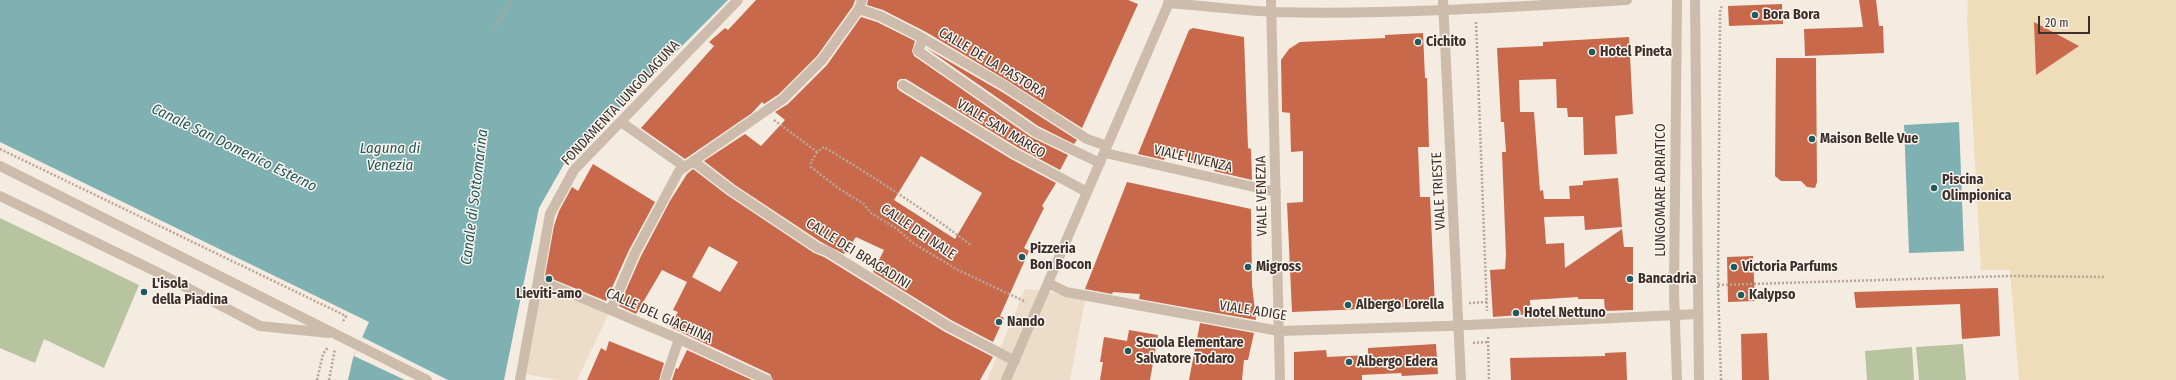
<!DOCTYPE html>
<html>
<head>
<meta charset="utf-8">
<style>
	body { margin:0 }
	#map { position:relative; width:2176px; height:380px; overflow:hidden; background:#f4ebe1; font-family:"Fira Sans Condensed",sans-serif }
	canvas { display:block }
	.scale { position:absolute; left:2038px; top:16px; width:52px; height:18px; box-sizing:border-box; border:2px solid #3b302b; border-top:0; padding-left:5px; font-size:12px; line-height:14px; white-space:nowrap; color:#3b302b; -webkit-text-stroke:3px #fbf5ee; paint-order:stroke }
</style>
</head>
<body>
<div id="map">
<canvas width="2176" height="380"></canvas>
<div class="scale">20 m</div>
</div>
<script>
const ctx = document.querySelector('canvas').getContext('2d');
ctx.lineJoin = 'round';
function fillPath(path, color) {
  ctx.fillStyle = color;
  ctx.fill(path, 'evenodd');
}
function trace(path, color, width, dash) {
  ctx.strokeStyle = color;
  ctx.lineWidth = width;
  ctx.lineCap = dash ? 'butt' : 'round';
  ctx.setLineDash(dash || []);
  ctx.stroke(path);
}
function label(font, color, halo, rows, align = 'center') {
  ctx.font = font + ' "Fira Sans Condensed",sans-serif';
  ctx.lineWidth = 3;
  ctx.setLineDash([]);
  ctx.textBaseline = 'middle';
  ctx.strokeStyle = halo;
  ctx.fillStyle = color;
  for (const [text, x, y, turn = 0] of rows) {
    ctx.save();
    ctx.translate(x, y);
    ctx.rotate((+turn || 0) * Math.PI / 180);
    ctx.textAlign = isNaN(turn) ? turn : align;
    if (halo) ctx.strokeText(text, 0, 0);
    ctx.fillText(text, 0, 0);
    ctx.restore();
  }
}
fillPath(new Path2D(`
	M0,218L139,285L104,368L44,339L35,363L0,348Z
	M1963,344L1966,380H1919L1916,347Z
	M1912,347L1914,380H1867L1865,351Z`), '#b8c4a0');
fillPath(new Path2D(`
	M1968,0H2176V380H2019L2010,270H1981L1967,19Z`), '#efdcb8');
fillPath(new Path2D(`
	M539,280L611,309L577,380H558L521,373Z
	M1025,289L1045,291L1085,300L1070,380H987Z`), '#ecdcc8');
fillPath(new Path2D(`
	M0,0H728L564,164L539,208L504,380H348L353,358L369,322L0,142Z
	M1959,122L1964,251L1909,253L1904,125Z`), '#7fb0b2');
fillPath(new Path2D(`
	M362,337L448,380H405L354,356Z`), '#f4ebe1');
fillPath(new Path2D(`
	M756,0H855L853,6L817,56L779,94L764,104L762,102L752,113L685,159L641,128L714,46L709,42L725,28L728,30Z
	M868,0H1128L1138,4L1082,128L1008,81L926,32L883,10L867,5Z
	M1859,0H1876L1879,26H1883L1884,53L1805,56L1804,29L1863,27Z
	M1782,4L1783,24L1729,26L1728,6Z
	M861,17L877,22L915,41L912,51L914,56L1031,137L1068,155L1060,170L1017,147L906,79H900L897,82V88L900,91L1011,159L1056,183L1042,206L1044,208L1024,248L1029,251L1000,316L1004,318L993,342L951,320L873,272L884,250L856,237L844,254L821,242L735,185L704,161L745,134L761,146L785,120L775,112L788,104L827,65ZM921,156L982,193L955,239L894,200Z
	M2034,22L2079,46L2036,75Z
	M1193,28L1244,37L1248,148L1251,149L1252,180L1214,171L1215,166L1190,164L1191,159L1168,149L1164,160L1138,154L1189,30Z
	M1423,33L1425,78H1427L1429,147H1418L1420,197H1430L1435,306L1292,312L1287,203L1303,202V151L1291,152L1290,113L1282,112L1281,60L1289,49L1300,42L1385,38V35Z
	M1629,37L1633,114L1615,116L1617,154L1584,155L1583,117H1568L1567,108H1557L1556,79L1519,80L1520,112H1534L1540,191L1543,190L1544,199H1570L1569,186L1583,185V181L1618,178L1622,227L1585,230L1584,216L1544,217L1546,244L1564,243L1565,268L1622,229L1624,247H1633V310L1605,311L1604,299H1578V297L1530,300L1531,314L1493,317L1490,270L1505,269L1506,255L1502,152H1506L1504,122H1501L1497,48L1543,46V42Z
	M926,48L1002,92L1077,140L1074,144L1038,126Z
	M1776,58H1816L1817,182L1815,188L1807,187L1801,181H1781L1775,176Z
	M593,164L655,202L629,250L606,301L545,276L554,226L559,211L572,187L578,191Z
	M693,169L727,195L814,253L824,257L945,332L993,357L980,380H773L770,374L670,327L678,312L673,310L687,282L662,270L636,314L619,306L641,256L670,201L687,174ZM709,246L738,262L720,292L692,277Z
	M1127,182L1251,209L1252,285L1256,320L1139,299L1140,294L1113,292L1112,294L1085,289Z
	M1753,256L1755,301L1728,302L1727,257Z
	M1998,288L2000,336L1962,339L1960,304L1856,308L1854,292Z
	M1200,323L1254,333L1248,360H1244L1242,380H1189Z
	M1129,330L1158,335L1150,380H1100L1103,362H1100L1104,337L1127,341Z
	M1767,333L1769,380H1742L1741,334Z
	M609,341L664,363L659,380H587L601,348L606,351Z
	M1436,344L1438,374L1402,376L1401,373L1362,375V380H1294V352L1326,350L1327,357L1368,355V348Z
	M687,350L752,380H672L676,368L678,369Z
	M1626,352L1627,380H1511L1510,358L1605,356V353Z`), '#c8694b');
trace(new Path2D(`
	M1476,22L1487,311
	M494,28L512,0
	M774,120L817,152L824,147C875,178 924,209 972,246
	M0,149L346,316L342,323
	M817,152L811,162V167L838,188L864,204L871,213L897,229L913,243L958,270L1026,302
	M1718,285L2010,276L2106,277
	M1469,303L1487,302
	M1488,337L1489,380
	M1473,343L1488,342
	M317,380L323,354L328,347
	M329,380L335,349
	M1721,380L1718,285L1720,23V12L1722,5`), '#b9a596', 2.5, [2, 2]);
trace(new Path2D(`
	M1271,0L1280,380
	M1443,0L1461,380
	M1677,0L1674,293L1677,380
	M1695,0L1699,380
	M1168,3C1203,6 1239,10 1274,12C1392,15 1510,7 1627,0
	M859,9L880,16L919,36L1005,86L1087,139L1107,146
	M923,38L918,51L1035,132L1100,163
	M903,85L1014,153L1087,192
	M621,122L685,167
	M1105,153L1276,192
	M693,161L731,190L818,248L827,251L948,326L1015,361
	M0,166L427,380
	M0,196L159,273L260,326L329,333
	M539,280L679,339L767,380
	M1048,283L1066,292L1279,331L1447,326L1697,314
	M611,309L635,253L679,171L783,99L822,60L859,9L862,0
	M520,380L550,214L574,170L738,0
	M665,380L679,339
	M1006,380L1170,0`), '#cdbbac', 10);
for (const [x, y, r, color] of [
	[1755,15,4,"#1f5a5e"],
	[1418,42,4,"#1f5a5e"],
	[1592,52,4,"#1f5a5e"],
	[1812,139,4,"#1f5a5e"],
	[1934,188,4,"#1f5a5e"],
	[1022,257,4,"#1f5a5e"],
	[1248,267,4,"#1f5a5e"],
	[1734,267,4,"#1f5a5e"],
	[549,279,4,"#1f5a5e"],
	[1630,279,4,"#1f5a5e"],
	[144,292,4,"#1f5a5e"],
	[1741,295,4,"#1f5a5e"],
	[1348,305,4,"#1f5a5e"],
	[1516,313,4,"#1f5a5e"],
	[999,322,4,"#1f5a5e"],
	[1128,351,4,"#1f5a5e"],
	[1349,362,4,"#1f5a5e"]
]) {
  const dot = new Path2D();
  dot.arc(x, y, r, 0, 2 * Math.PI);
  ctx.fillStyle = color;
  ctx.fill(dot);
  trace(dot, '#fbf5ee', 1.5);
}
label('bold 14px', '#3b302b', '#fbf5ee', [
	["Bora Bora",1763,15],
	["Cichito",1426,42],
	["Hotel Pineta",1600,52],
	["Maison Belle Vue",1820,139],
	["Piscina",1942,180],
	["Olimpionica",1942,196],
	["Pizzeria",1030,249],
	["Bon Bocon",1030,265],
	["Migross",1256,267],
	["Victoria Parfums",1742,267],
	["Bancadria",1638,279],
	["L'isola",152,284],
	["della Piadina",152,300],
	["Lieviti-amo",549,294,"center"],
	["Kalypso",1749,295],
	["Albergo Lorella",1356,305],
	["Hotel Nettuno",1524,313],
	["Nando",1007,322],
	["Scuola Elementare",1136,343],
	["Salvatore Todaro",1136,359],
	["Albergo Edera",1357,362]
], 'left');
label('14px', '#3b302b', '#fbf5ee', [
	["CALLE DE LA PASTORA",992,63,31],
	["FONDAMENTA LUNGOLAGUNA",621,103,-47],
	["VIALE SAN MARCO",1001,129,31],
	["VIALE LIVENZA",1193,159,13],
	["LUNGOMARE ADRIATICO",1661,190,-90],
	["VIALE TRIESTE",1439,191,-93],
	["VIALE VENEZIA",1262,196,-91],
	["CALLE DEI NALE",918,232,34],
	["CALLE DEI BRAGADINI",858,254,32],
	["VIALE ADIGE",1253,311,9],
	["CALLE DEL GIACHINA",659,316,24]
]);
label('italic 15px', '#1f5a5e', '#fbf5ee', [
	["Canale San Domenico Esterno",234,148,26],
	["Laguna di",390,149],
	["Venezia",390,166],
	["Canale di Sottomarina",475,197,-83]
]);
</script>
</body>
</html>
